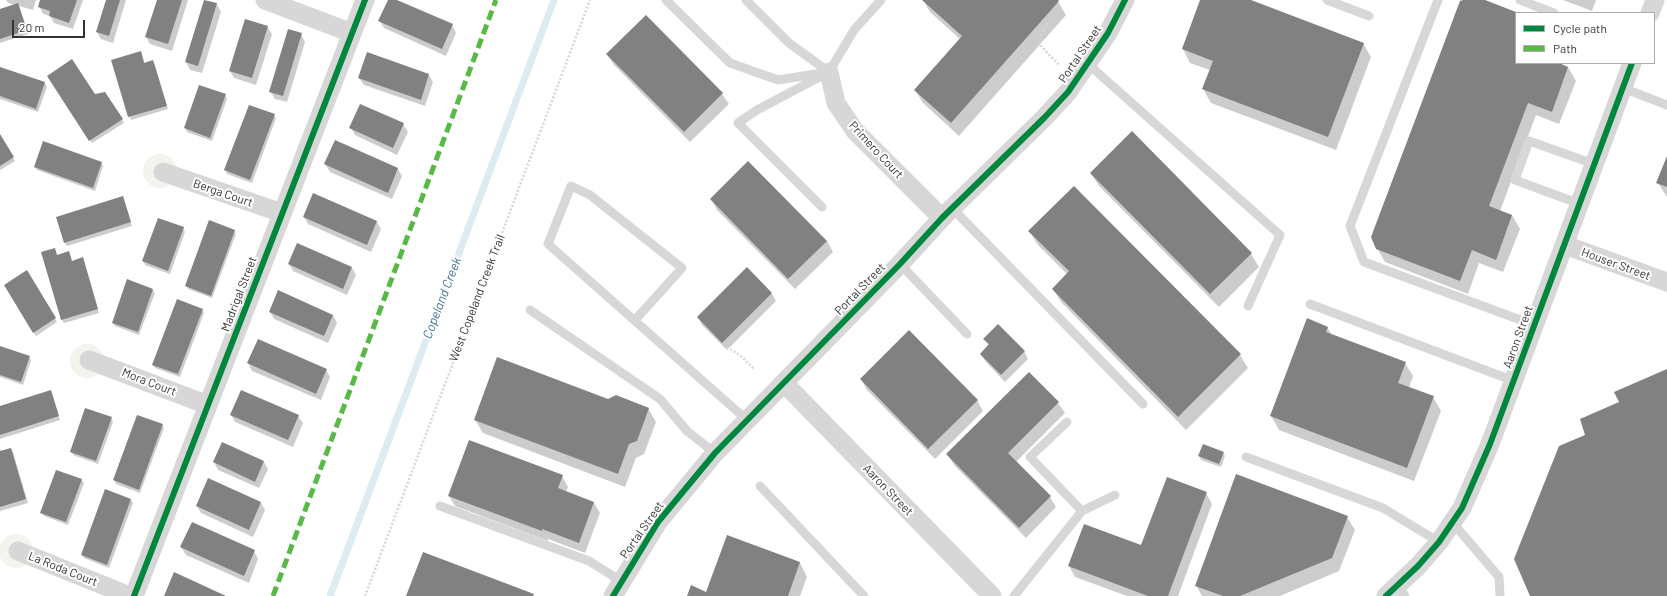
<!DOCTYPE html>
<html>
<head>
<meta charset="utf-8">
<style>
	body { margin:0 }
	#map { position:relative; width:1667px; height:596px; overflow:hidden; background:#fff; font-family:Barlow,sans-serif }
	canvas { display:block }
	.legend { position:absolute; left:1515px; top:12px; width:140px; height:52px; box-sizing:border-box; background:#fff; border:1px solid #adadad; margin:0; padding:5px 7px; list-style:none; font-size:12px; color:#333 }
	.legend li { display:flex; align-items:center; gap:8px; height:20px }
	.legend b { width:20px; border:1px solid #adadad }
	.scale { position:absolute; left:12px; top:20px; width:73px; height:18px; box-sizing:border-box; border:2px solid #333; border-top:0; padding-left:5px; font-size:12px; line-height:14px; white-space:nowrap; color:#333; -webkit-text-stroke:3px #fff; paint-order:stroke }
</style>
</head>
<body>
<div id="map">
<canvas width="1667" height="596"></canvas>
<ul class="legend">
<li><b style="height:5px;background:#00873e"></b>Cycle path</li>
<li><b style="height:5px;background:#58b947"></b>Path</li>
</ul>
<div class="scale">20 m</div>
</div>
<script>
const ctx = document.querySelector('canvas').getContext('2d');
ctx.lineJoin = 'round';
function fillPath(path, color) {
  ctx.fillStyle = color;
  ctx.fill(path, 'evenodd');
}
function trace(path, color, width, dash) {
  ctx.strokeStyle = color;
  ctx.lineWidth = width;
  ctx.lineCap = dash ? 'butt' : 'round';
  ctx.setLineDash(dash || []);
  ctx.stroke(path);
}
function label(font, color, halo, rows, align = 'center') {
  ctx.font = font + ' Barlow,sans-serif';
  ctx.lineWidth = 4;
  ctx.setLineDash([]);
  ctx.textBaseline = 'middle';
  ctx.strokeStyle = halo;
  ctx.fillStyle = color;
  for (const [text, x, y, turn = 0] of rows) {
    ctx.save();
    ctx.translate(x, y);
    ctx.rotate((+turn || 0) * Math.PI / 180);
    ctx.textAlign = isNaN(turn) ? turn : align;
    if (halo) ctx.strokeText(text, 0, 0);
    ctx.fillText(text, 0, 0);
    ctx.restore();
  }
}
fillPath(new Path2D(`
	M143 171a17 17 0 1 1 34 0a17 17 0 1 1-34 0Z
	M70 361a17 17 0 1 1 34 0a17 17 0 1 1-34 0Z
	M-1 551a17 17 0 1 1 34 0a17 17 0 1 1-34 0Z`), '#f1f5ed');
fillPath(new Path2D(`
	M6,0H36L33,10L19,6L28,34L0,43V10L15,5L8,3Z
	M41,0H83L73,29L54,23L50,16L43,14L39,6Z
	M107,0H126L113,43L101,39L97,32Z
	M158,0H188L172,51L150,44L146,37Z
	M389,0H395L452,25L456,33L446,56L384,28L380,21Z
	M923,0H1057L1066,15L959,136L923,103L915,90L960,39L930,12Z
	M1201,0H1249L1363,43L1371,57L1336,150L1211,103L1203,89L1210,70L1190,63L1183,49Z
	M1465,0H1482L1516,13V63H1556L1568,67L1576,81L1559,124L1536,115L1500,211L1512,215L1520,229L1503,272L1479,263L1468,294L1385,262L1377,248Z
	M1563,0H1596L1592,11Z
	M205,1L217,4L221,12L202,73L190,70L186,62Z
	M646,16L722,94L729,104L690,142L614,65L607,54Z
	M267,27L272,34L256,85L234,78L230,71Z
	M301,34L305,42L287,102L275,99L270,91Z
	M141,52L145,64L153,61L155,65L168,109L131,120L112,61Z
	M368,54L429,75L433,82L425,106L364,85L359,78Z
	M0,68L45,83L47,87L38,112L0,99Z
	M50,79L95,95L105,93L124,123L92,143Z
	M200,86L225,95L227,99L212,141L187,132L185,128Z
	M274,115L276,118L252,183L227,174L225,170Z
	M403,124L408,132L397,155L355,135L351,128Z
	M0,136L15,161L0,170Z
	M335,141L398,169L402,176L392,199L330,172L325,164Z
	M1667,158V197L1658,183Z
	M101,162L103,166L95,191L37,170L35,167Z
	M1091,173L1251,254L1259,267L1219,307L1099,186Z
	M1074,187L1240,355L1248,368L1186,430L1061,302L1053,289L1067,274L1037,244L1030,231Z
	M314,194L377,222L381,229L371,252L308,224L304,217Z
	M711,199L827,241L833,252L795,289L717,210Z
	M124,200L132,226L67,246L65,243Z
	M183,228L185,232L170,274L145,265L143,261Z
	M234,231L236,234L212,298L188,289L186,286Z
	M69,252L72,262H84L99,313L64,323L62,320L57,256Z
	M289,264L352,268L356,275L347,295L293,271Z
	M747,268L772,294L776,301L727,350L702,325L698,317Z
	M27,272L57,322L36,336L5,286Z
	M128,281L153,290L155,293L139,335L115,326L113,323Z
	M202,309L204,313L180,377L155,368L153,365Z
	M270,312L333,315L337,323L328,343L274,319Z
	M1327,327L1332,335L1405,363L1413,376L1409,388L1433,397L1441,411L1414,481L1279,430L1271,416Z
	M984,339L1024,351L1028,359L1005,382L985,361L981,354L989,346Z
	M0,347L29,357L31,360L23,385L0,377Z
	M248,363L326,370L330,377L321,400L252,371Z
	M1029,373L1058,403L1065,413L1016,462L1050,497L1056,507L1026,538L954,465L948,455Z
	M861,379L977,400L983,411L935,459L867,390Z
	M52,395L60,420L0,439V407Z
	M608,400L648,408L656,422L644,454L636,458L625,487L483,433L475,420Z
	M231,415L298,416L303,423L293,447L235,422Z
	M138,416L162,425L164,428L140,493L116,484L114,480Z
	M111,418L113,422L98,464L73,455L71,451Z
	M0,449L1,452L11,449L13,452L28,503L0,511Z
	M1223,453L1225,456L1221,467L1201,460L1199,456Z
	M214,462H264L268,469L259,488L218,470Z
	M562,476L568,487L566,492L594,503L600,513L585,553L548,539V541L455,506L449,496Z
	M82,480L84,483L68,525L44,516L42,513Z
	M1206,493L1212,504L1178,596H1127L1075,577L1069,566L1142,547Z
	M131,500L133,503L109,568L84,558L82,555Z
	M261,503L265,510L253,537L201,513L197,506Z
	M1347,517L1355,530L1339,571L1280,596H1202L1196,585Z
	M181,547L254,551L258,559L249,583L186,555Z
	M800,563L807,577L800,596H688L706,593Z`), '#0003');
trace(new Path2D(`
	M330,596L554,0`), '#ddebf3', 7);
fillPath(new Path2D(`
	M40,0H77L69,23L49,16L50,11L38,7Z
	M106,0H120L109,36L96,32Z
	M157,0H182L168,44L145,37Z
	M204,0L217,3L198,66L185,62Z
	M388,0H397L453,24L442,49L378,21Z
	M922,0H1058L1059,1L951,123L914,90L962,36Z
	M1200,0H1251L1364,43L1328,137L1202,89L1213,61L1182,49Z
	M1463,0H1485L1516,12V63H1559L1568,67L1552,112L1528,103L1489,206L1512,215L1496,260L1472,250L1460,281L1376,249L1371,237L1460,1Z
	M18,3L27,30L0,39V9Z
	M646,15L723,93L684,132L606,54Z
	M245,19L268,26L252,78L229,71Z
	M288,29L302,33L283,96L269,92Z
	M141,51L144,63L153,60L167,106L128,117L111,60Z
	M367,52L429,74L421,100L358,78Z
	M72,59L95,94L105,92L123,119L89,141L47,76Z
	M0,67L45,82L36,109L0,96Z
	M199,85L226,94L210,138L184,128Z
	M360,104L404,123L393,148L349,128Z
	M249,105L275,114L250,180L224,170Z
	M1132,131L1252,253L1210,294L1090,173Z
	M0,134L14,157L0,166Z
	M335,140L398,168L388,193L324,164Z
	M43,141L102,162L93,188L34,167Z
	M1667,156V187L1656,183Z
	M748,161L827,241L788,279L710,199Z
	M1074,186L1241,354L1178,417L1052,289L1069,271L1028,231Z
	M313,193L377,221L367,245L303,217Z
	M123,196L131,222L64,243L56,217Z
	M158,218L184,227L168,271L142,261Z
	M209,220L235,230L211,296L185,286Z
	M297,243L352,267L343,289L288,264Z
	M55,248L57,255L69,251L72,261L83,257L98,309L61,320L41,252Z
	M747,267L772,293L722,343L697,317Z
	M27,270L56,318L33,333L4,285Z
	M127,279L153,289L138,332L112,323Z
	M278,290L333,315L324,336L269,312Z
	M177,299L203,309L178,374L152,365Z
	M1307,318L1328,327L1326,332L1406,362L1398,383L1434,396L1407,468L1270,416Z
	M998,324L1025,351L1001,375L980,354L989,344L983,339Z
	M909,330L978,400L928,449L860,379Z
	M258,339L327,369L316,394L247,363Z
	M0,346L30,356L21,382L0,375Z
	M497,357L608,399L616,395L649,408L637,441L629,444L618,474L474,420Z
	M1667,369V596H1530L1514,559L1559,446L1585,435L1580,419L1619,402L1614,392Z
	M1029,372L1059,402L1008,453L1051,496L1019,528L946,454Z
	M51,390L59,416L0,435V406Z
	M241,390L299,415L288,440L230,415Z
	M85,408L112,417L96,461L70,452Z
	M137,415L163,424L139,490L113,480Z
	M469,440L563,475L558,488L594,502L579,543L542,529V531L448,496Z
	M222,442L264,461L255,482L213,462Z
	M1203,444L1224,452L1219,464L1198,456Z
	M11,448L26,499L0,507V451Z
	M56,470L82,479L66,522L40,513Z
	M1236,474L1348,516L1332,558L1240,596H1223L1195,586Z
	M1167,477L1207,492L1168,596H1148L1068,566L1084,524L1141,545Z
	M208,478L261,502L249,530L196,506Z
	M105,489L131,499L107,565L81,555Z
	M192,522L255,550L244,576L180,547Z
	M727,535L800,562L788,596H687L691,585L706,592Z
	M423,552L534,594L533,596H406Z
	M174,572L226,596H164Z`), '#818181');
trace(new Path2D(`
	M1047,23L1040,38L1041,46L1059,65
	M727,347L742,357L754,369
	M365,596L590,0`), '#d6d6d6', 2.5, [2, 2]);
trace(new Path2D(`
	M666,0L730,63L778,80L822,73
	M746,0L789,43L829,72L854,30L881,0
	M1327,0L1369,16
	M1438,0L1350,226L1364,262L1534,325
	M1520,0L1554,13
	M1088,64L1280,235L1248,306
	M1623,88L1667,105
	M1580,204L1515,180L1529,141L1594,164
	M822,207L738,123L757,110L829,72
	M952,208L1143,404
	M900,264L967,334
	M1310,304L1514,381
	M530,310L660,399L687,431L715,453
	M635,320L682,268L590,195L571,186L548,244L747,420
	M1246,457L1383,508L1439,542
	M760,486L864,596
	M440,506L589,561L621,581
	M1082,511L1115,495
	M1453,523L1499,577L1500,596
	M1398,585L1405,596
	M1014,596L1082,511L1030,457L1067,422`), '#d7d7d7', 9);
trace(new Path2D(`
	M265,0L352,33
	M1650,13L1655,0
	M829,72L836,103L855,131L942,218
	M163,172L282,213
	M1565,245L1667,282
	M89,360L208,405
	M784,383L992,596
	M18,551L130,596
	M134,596L365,0
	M613,596L658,522L715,453L900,264L942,218L1045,117L1068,92L1108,33L1125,0
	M1386,596L1418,566L1439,542L1462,508L1490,444L1632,63`), '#d7d7d7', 19);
trace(new Path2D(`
	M273,596L496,0`), '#58b947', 5, [10, 5]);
trace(new Path2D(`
	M134,596L365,0
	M613,596L658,522L715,453L900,264L942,218L1045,117L1068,92L1108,33L1125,0
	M1386,596L1418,566L1439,542L1462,508L1490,444L1632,63`), '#00873e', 6);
label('12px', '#333', '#fff', [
	["Portal Street",1080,54,-56],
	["Primero Court",876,150,47],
	["Berga Court",223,193,19],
	["Houser Street",1616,264,20],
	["Portal Street",860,289,-46],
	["Madrigal Street",239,294,-69],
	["West Copeland Creek Trail",477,298,-69],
	["Aaron Street",1518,337,-70],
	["Mora Court",149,382,21],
	["Aaron Street",888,490,46],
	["Portal Street",642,530,-55],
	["La Roda Court",63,569,22]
]);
label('italic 13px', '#3f7597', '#fff', [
	["Copeland Creek",442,298,-69]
]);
</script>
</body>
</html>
